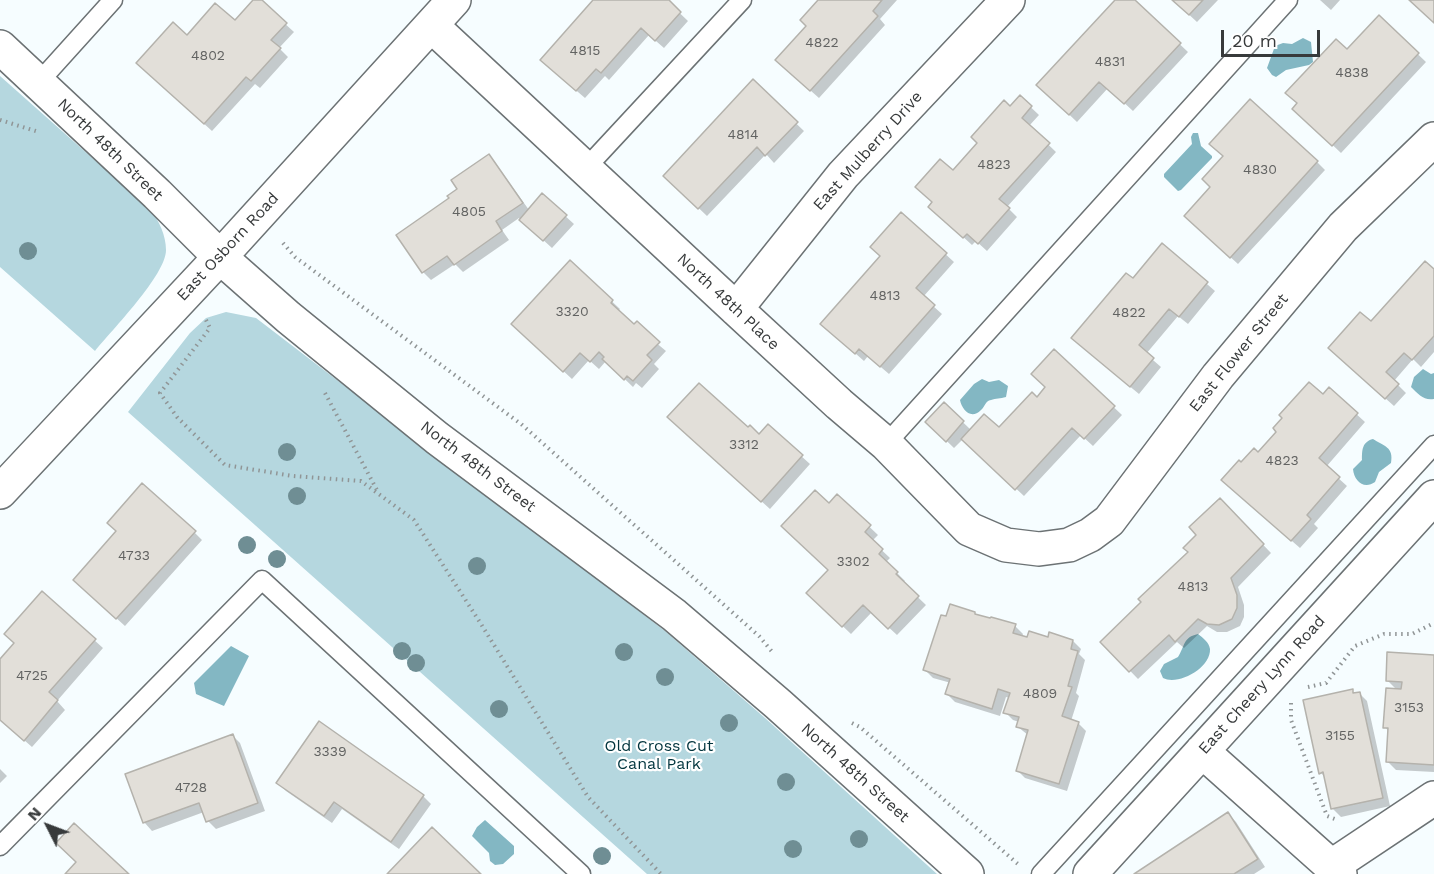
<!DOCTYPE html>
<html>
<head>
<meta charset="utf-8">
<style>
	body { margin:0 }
	#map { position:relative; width:1434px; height:874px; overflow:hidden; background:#f6fdff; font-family:"Work Sans",sans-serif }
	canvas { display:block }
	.north { position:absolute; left:18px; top:796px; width:60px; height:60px; -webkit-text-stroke:4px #fff; paint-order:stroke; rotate:312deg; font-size:16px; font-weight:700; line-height:24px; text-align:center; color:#373a3b }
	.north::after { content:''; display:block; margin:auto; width:21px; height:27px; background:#373a3b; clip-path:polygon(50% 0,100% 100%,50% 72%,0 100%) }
	.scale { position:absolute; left:1221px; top:30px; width:99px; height:27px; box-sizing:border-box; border:3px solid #373a3b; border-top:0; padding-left:8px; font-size:18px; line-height:21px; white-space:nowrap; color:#373a3b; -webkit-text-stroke:4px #fff; paint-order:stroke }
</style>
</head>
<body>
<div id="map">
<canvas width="1434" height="874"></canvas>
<div class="north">N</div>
<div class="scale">20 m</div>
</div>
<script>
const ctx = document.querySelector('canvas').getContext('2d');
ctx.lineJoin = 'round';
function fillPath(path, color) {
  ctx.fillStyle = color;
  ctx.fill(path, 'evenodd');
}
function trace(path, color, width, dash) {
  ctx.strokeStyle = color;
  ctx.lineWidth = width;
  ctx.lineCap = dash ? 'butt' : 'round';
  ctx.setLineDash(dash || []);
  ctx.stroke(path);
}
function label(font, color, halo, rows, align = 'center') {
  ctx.font = font + ' "Work Sans",sans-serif';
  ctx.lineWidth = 4.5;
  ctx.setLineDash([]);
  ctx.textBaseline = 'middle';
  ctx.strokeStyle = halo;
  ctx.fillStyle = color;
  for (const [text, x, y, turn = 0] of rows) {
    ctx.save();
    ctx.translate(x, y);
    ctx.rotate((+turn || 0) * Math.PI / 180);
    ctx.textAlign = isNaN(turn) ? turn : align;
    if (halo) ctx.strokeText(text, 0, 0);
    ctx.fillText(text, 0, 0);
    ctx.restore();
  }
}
fillPath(new Path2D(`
	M0,76L152,211C159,222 166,235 166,250C166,275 112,330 95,351L0,267Z
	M226,312L256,318L665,631L765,718L937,874H647L128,412L190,333L206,318Z`), '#b5d7df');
fillPath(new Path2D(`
	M1303,38L1311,42L1313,62L1309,65L1286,70L1276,77L1272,75L1267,68L1275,46L1283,43L1292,44Z
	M1193,133H1198L1201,146L1212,156V158L1181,190L1178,191L1164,177V174L1192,144L1191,137Z
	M1423,369L1431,374L1434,373V399C1424,401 1418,394 1411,387L1414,377Z
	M982,379L989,382L999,380L1008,386L1006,397C1000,399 996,398 991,400C985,401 985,407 981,410C971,420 962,410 960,400L974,384Z
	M1373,439C1384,446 1394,447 1391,463L1379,472L1375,482C1364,490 1354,481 1353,469L1362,460C1362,450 1362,442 1373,439Z
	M1198,634C1203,638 1209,642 1210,649C1211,668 1178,686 1163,678L1160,671L1164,664L1178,657C1185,646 1183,637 1198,634Z
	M231,646L249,656L224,706L196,694L194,683Z
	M485,820L514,846V854L503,864L495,865L490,861L489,853L472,836L477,827Z`), '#83b7c3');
fillPath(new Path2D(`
	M255,0H259L294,32L279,48L288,57L260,88L255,84L212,131L146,71L187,37L235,22Z
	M595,0H666L688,21L664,48L649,35L609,80L605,76L585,98L550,68Z
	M820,0H897L880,19L885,25L819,98L785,68L808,26Z
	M1117,0H1133L1188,52L1133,111L1108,88L1077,122L1038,85Z
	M1173,0H1218L1197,22Z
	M1320,0H1340L1331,10Z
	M1379,17L1426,62L1341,153L1302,116L1348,52Z
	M753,82L804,131L774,163L766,154L707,216L665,176Z
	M1020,97L1039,115L1029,126L1056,152L1007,207L1017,217L987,251L976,241L972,245L938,214L953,172Z
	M488,156L496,164L529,210L542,195L574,224L552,248L519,218L502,230L509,240L463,272L455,264L431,280L423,272L451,198Z
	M1317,162L1325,170L1238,264L1194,224Z
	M902,214L954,262L923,297L942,314L889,374L868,356L864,361L830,331L881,256Z
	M1162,245L1215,291L1188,324L1178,316L1146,354L1161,367L1139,394L1081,346Z
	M570,262L620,309L618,311L666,351L654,364L659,369L642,388L636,383L633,387L606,361L599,369L589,360L572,379L521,332Z
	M1434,271V352L1421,367L1413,359L1394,381L1406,393L1394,406L1338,356L1371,323Z
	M1054,351L1122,415L1093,446L1081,435L1024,496L963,439L954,448L927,422L944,404L971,430L999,429L1037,399L1047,388Z
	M1329,389L1365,422L1326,467L1347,486L1314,524L1318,528L1300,548L1231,488L1242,464L1258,454Z
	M677,425L748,429L759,436L768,426L810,464L770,509Z
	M837,496L878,535L872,541L890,558L886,562L905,581L903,583L926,605L897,635L872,612L851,634L808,593L830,571L829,505Z
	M1220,500L1271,553L1238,587L1244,605V617L1240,626L1227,632H1217L1207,626L1184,648L1177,642L1138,679L1102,642L1190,552Z
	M195,533L202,540L125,626L83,588Z
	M42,593L103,648L57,701L65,710L32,747L0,719V661L16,643Z
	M974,613L978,616L1015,626L1023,634L1022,637L1073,641L1081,649L1079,654L1085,660L1076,693L1079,696L1071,721L1078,723L1086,731L1067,791L1025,778L1017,770L1028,735L1018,727L1019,722L1013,720L1005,712L1010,698L1006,697L1000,716L955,702L947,694L951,683L933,678L925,670L947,618Z
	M1434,656V772L1396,770L1388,762L1389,732L1385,727L1397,690L1387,680Z
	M1352,691L1356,694L1359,693L1367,701L1390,806L1341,817L1333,809L1326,778L1321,773Z
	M232,735L240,743L265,811L216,829L208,821L204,812L152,831L144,822Z
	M0,769L7,776L0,783Z
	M278,783L423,796L431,804L399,849L342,809L332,823L286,791Z
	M1228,814L1236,822L1265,867L1254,874H1136Z`), '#0003');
const building = new Path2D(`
	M253,0H262L287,23L271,40L281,48L251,81L246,77L204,124L136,63L173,22L187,35L215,3L235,20Z
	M593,0H669L681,12L655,41L641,28L601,73L596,69L576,91L540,60Z
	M818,0H882L873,11L878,16L810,91L775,60L806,26L800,20Z
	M1115,0H1135L1181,43L1124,104L1099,82L1069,115L1036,85Z
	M1172,0H1203L1189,15Z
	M1409,0H1434V23Z
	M1379,15L1419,53L1332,146L1292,109L1297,103L1285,93L1336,39L1347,49Z
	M753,79L798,122L765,156L757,147L698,209L663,176Z
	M1020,95L1032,106L1022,118L1050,143L999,199L1010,208L978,244L967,234L963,238L928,207L932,202L915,187L940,159L953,170L977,143L971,137L1004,100L1010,106Z
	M1250,99L1318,161L1230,258L1184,216L1210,187L1202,179L1223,156L1209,144Z
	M489,154L523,203L496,221L502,231L454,265L447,256L422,273L396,235L449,198L447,196L457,189L451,180Z
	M542,193L567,215L543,241L519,220Z
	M901,212L947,253L916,288L935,305L880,367L859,349L855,354L820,324L880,256L870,247Z
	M1162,243L1208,282L1179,317L1169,309L1139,345L1154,358L1130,387L1071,338L1126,273L1133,278Z
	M570,260L613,300L611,303L634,324L637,321L660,342L647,355L652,360L633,381L627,376L624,380L602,359L604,357L599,352L590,362L580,353L563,372L511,324Z
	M1425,261L1434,269V336L1412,360L1404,353L1386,372L1399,384L1385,399L1328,348L1360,312L1371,321Z
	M1054,349L1115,406L1084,439L1072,428L1015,490L961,439L984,414L999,427L1032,392L1037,397L1045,387L1031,374Z
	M1309,382L1323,394L1329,387L1358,413L1319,458L1340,477L1307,515L1311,519L1291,541L1221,480L1239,460L1241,462L1254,448L1258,452L1276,432L1273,428L1282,418L1279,415Z
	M699,383L748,427L750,425L759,434L768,424L803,455L761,502L667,417Z
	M944,402L964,421L946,442L925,422Z
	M142,483L196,531L116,619L73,580L116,531L107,523Z
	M815,490L829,503L837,494L871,525L865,532L883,549L879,554L898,572L896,574L919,596L888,629L863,605L842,627L806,593L828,570L781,526Z
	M1220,498L1264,544L1231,578L1237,595V608L1232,619L1219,625L1207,624L1198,619L1175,642L1169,635L1129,672L1100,642L1141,602L1138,599L1188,552L1183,548L1196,535L1189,527Z
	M42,591L96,639L49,692L58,700L24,741L0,720V659L14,643L4,634Z
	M950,604L975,612V614L990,618L991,617L1016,624L1013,633L1027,637L1029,631L1048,637L1049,632L1073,640L1071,649L1078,651L1068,686L1072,687L1062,716L1079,722L1059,784L1016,771L1028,730L1016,727L1019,717L1003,713L1010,693L998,689L992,709L945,694L950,679L923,670L941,615L946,616Z
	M1387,652L1434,655V765L1386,762L1388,728H1383L1386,688L1401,689L1402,682L1386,681Z
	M1353,689V693L1360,692L1383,798L1331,809L1323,772L1319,774L1303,700Z
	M319,721L424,795L391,842L334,802L324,816L276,783Z
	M233,734L258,803L206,822L199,803L143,823L125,774Z
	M1228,812L1258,859L1234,874H1134Z
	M74,823L129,874H65L76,862L56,843Z
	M432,827L481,874H387Z`);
fillPath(building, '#e2dfd9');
trace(building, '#b4b2ac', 1.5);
const lane = new Path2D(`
	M39,82L113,0
	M586,168L742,0
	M886,444L1288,0
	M0,846L262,580L581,874
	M1041,874L1434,445`);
const street = new Path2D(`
	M432,26L736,309L839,404L886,444L969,529L1006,545L1039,549L1069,545L1090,535L1109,521L1218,376L1343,227L1434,139
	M736,309L843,175L1008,0
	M1202,751L1340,874
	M1332,866L1434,798
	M1090,874L1434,497`);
const secondary = new Path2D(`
	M0,47L157,194L220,257L288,317L437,438L674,615L778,704L967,874
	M0,492L220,257L454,0`);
trace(lane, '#6c7274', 21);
trace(street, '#6c7274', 36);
trace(secondary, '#6c7274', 36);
trace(new Path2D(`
	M0,120L39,132
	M283,243L295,257L521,424L759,636L774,654
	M206,320L210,328L160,393L177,417L225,465L293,476L361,481L414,520L481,624L588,797L661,874
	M325,393L378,492
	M1308,687L1326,683L1355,646L1384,634H1412L1434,623
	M1291,703V720L1327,816L1335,819
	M852,723L860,727L1018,864`), '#909596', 4, [1.5, 4.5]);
trace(lane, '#fff', 18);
trace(street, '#fff', 33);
trace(secondary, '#fff', 33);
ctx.fillStyle = '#6f8e94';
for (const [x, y] of [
	[28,251],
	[287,452],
	[297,496],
	[247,545],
	[277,559],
	[477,566],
	[402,651],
	[624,652],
	[416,663],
	[665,677],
	[499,709],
	[729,723],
	[786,782],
	[859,839],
	[793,849],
	[602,856]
]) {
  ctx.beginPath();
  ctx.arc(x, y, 9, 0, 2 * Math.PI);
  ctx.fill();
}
label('14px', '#626362', null, [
	["4822",822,43],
	["4815",585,51],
	["4802",208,56],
	["4831",1110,62],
	["4838",1352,73],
	["4814",743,135],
	["4823",994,165],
	["4830",1260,170],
	["4805",469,212],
	["4813",885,296],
	["3320",572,312],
	["4822",1129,313],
	["3312",744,445],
	["4823",1282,461],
	["4733",134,556],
	["3302",853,562],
	["4813",1193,587],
	["4725",32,676],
	["4809",1040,694],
	["3153",1409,708],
	["3155",1340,736],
	["3339",330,752],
	["4728",191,788]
]);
label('16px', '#373a3b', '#fff', [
	["North 48th Street",110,150,44],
	["East Mulberry Drive",868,151,-48],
	["East Osborn Road",228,247,-47],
	["North 48th Place",728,302,43],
	["East Flower Street",1239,353,-51],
	["North 48th Street",478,467,37],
	["East Cheery Lynn Road",1262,685,-48],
	["North 48th Street",855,773,42]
]);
label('16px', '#01343d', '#fff', [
	["Old Cross Cut",659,746],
	["Canal Park",659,764]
]);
</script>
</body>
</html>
